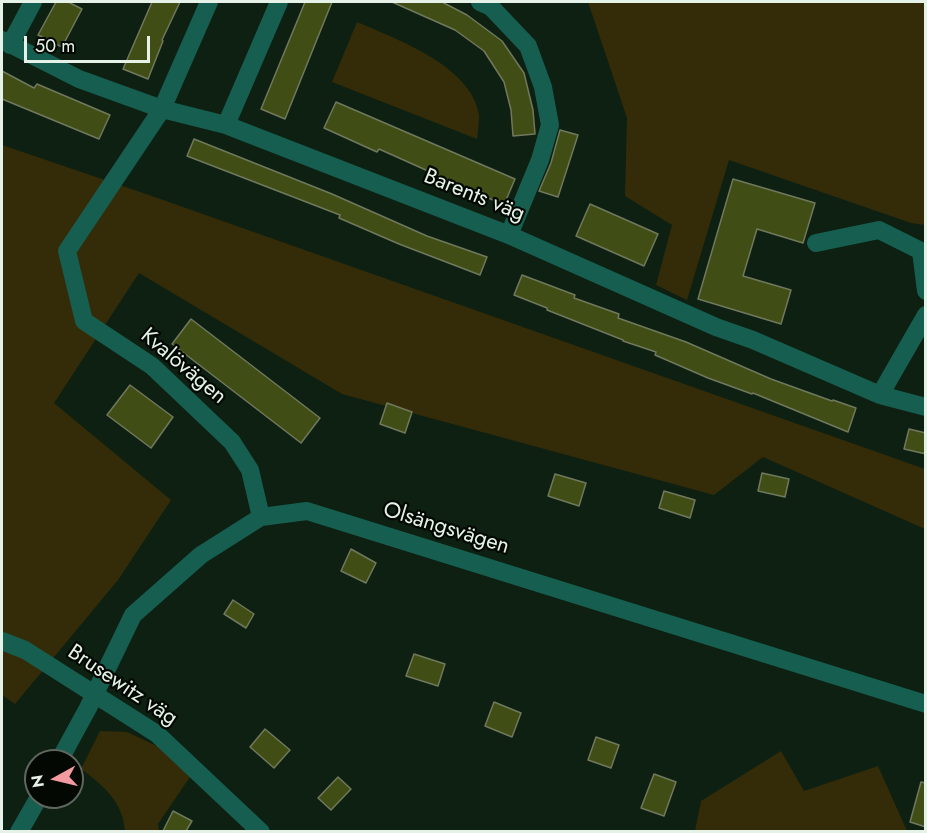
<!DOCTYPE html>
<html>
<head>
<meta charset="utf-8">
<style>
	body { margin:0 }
	#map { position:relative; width:927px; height:833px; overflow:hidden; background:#0d2011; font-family:Jost,sans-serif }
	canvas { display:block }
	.frame { position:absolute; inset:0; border:3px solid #e6f2e7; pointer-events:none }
	.north { position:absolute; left:24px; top:749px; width:60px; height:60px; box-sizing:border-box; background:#030803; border:2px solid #5e665e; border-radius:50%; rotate:262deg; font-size:16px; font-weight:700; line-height:24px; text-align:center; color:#e6f2e7 }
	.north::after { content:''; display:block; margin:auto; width:21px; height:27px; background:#f49aa1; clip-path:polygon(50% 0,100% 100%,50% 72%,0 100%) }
	.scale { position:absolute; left:24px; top:36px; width:126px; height:27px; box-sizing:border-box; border:3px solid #e6f2e7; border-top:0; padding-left:8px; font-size:18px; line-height:21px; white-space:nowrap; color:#e6f2e7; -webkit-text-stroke:4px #030803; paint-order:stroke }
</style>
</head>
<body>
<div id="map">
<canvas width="927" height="833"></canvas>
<div class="frame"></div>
<div class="north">N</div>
<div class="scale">50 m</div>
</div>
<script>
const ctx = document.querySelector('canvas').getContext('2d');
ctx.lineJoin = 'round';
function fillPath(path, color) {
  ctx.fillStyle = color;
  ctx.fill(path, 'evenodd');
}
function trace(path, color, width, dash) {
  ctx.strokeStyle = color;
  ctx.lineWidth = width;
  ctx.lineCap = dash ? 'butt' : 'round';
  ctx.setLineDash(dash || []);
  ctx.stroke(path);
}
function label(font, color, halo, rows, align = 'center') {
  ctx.font = font + ' Jost,sans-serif';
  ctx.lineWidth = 4.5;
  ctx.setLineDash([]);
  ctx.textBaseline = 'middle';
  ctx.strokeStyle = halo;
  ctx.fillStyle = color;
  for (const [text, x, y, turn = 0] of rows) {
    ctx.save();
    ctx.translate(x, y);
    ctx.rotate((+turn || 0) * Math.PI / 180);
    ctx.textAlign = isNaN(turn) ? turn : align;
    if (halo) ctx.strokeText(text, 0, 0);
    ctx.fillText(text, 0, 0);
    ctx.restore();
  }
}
fillPath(new Path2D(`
	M588,2H925V225L911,223L729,160L687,300L656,285L672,225L625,196L627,118Z
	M357,22C396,39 472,66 479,115C479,123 478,131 477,139L332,82Z
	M2,145L146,194L925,469V529L763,457L714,495L342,394L139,273L54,403L171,500L118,580L15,704L2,695Z
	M100,731L127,732L174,754L190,777L158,824L159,831H125C123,802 103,785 81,769Z
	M781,751L804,791L878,766L907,831H695L701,801Z`), '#342c09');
const building = new Path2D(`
	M56,2H68L82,9L62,47L38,35Z
	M152,2H180L162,40L163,41L148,79L123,69Z
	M305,2H332L285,119L261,109Z
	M392,2H442L467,15L502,41L524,73L533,110L535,134L513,136L511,110L504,82L484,51L455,30Z
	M2,71L34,88L37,84L110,115L99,139L2,99Z
	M336,102L515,179L504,205L379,149L377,152L324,128Z
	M560,130L578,135L558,197L539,191L551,163Z
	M194,139L332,194L427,236L487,257L480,275L399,244L339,218L340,215L187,156Z
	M733,179L815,203L803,243L757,229L743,276L791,290L781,324L698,299Z
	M590,204L658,234L644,266L576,236Z
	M522,275L575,295L574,298L619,314L618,318L686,342L771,379L832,401L833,400L856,408L848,432L753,393L752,394L708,378L655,355L656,352L623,341V340L547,310V308L514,295Z
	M191,319L320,418L301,443L172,344Z
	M130,385L173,417L151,448L107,415Z
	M387,403L412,412L405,433L380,424Z
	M909,429L926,433V454L904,449Z
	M762,473L789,479L785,497L758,491Z
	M555,474L586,483L579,506L548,496Z
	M664,491L695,500L690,518L659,508Z
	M351,549L376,563L366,583L341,571Z
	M233,600L254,614L246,628L224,614Z
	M414,654L445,664L438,686L406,676Z
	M494,702L521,713L512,737L485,726Z
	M265,729L290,750L274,768L250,747Z
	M596,737L619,745L611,768L588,760Z
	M654,774L676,782L664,816L641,808Z
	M338,777L351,789L331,810L318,798Z
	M921,782L926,783V827L910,822Z
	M173,811L192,821L186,831H163Z`);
fillPath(building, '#404e15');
trace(building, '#70785e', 1.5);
trace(new Path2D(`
	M209,2L162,109L67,251L84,321L152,366L232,442L250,470L261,517
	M480,2L491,7L528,46L543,87L550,125L540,160L509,235
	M2,40L79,79L162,109L226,125L509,235L716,327L753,340L880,395L926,407
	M10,45L33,2
	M226,125L279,2
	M816,243L879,230L921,251L926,291
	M880,395L926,315
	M2,641L25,650L157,734L261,832
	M59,761L88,708L133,615L201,555L261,517L307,511L926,704
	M19,832L39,797`), '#165e4f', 18);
label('22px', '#e6f2e7', '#030803', [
	["Barents väg",474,196,22],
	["Kvalövägen",183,367,40],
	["Olsängsvägen",446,529,17],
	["Brusewitz väg",122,686,34]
]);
</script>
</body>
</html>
